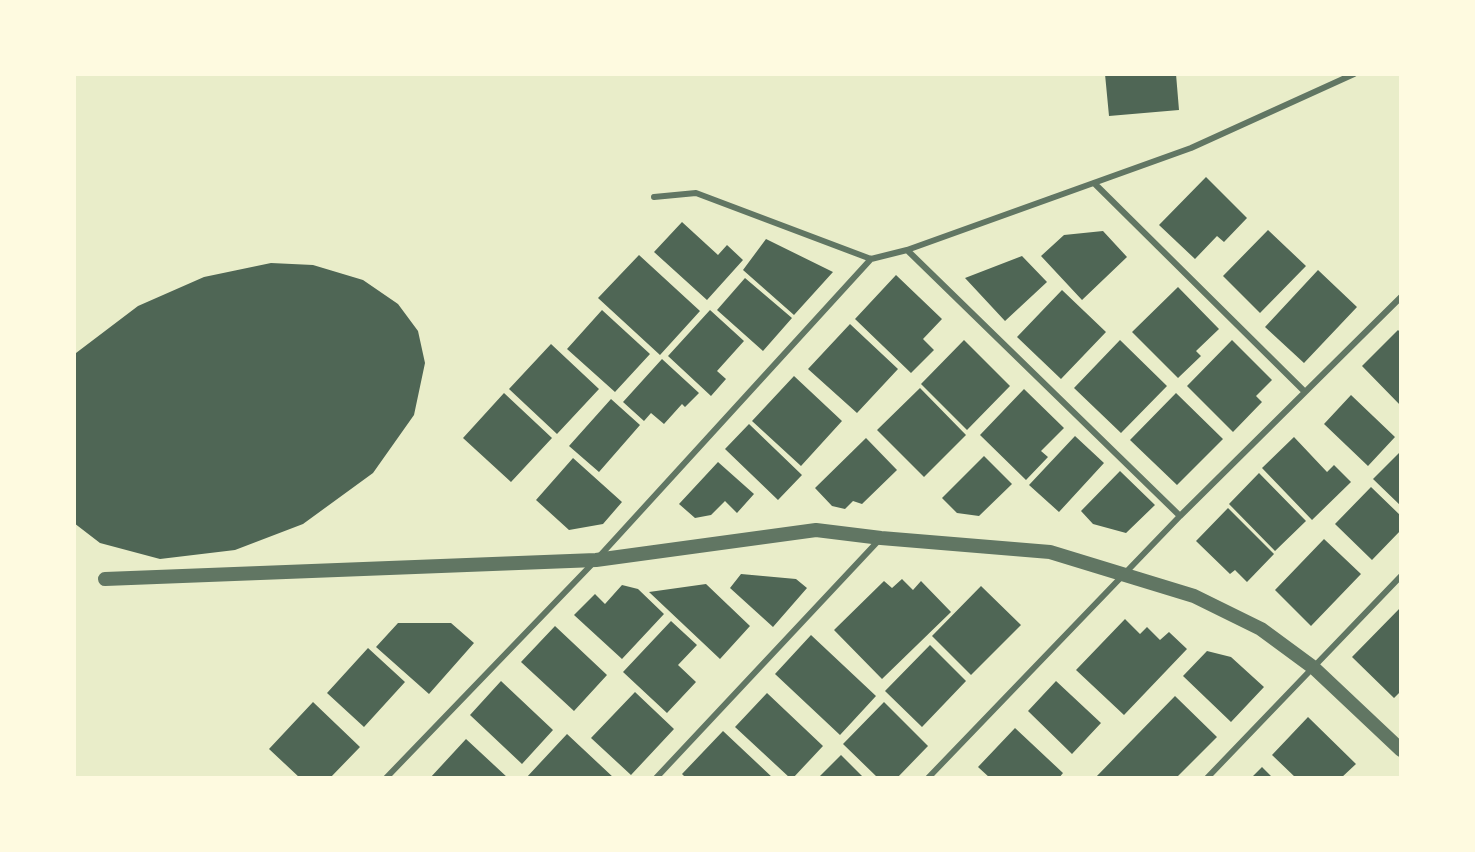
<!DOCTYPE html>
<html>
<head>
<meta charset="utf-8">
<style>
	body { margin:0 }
	#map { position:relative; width:1475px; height:852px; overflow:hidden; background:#e9edc9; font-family:"Sofia Sans Condensed",sans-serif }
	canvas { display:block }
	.frame { position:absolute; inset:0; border:76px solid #fefae0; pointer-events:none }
</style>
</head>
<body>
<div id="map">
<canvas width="1475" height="852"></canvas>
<div class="frame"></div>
</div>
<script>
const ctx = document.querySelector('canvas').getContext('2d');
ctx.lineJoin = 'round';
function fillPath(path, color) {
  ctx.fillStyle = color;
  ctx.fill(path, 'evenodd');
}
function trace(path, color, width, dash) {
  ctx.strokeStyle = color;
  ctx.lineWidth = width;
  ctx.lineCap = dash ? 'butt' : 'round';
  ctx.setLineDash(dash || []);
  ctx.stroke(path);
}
fillPath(new Path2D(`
	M1105,74H1176L1179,110L1109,116Z
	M1206,177L1247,218L1224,242L1217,236L1195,259L1159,225Z
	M682,222L718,255L727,245L743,260L707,300L654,252Z
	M1268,230L1306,266L1260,313L1223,276Z
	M1103,231L1127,257L1082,300L1041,256L1064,235Z
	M766,239L833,272L794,315L743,270Z
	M639,255L700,311L660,355L598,298Z
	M1022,256L1047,282L1005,321L965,278Z
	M271,263L313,265L363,280L398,304L418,331L425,363L414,415L373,473L303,524L235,550L160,559L100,543L74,523L76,353L138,306L204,277Z
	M1318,270L1357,307L1304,363L1265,327Z
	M896,275L942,319L923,339L934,350L911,373L855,319Z
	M745,278L792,318L763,351L717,310Z
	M1178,287L1219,329L1196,351L1201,356L1178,378L1132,332Z
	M1062,290L1106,332L1061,379L1017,337Z
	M602,310L650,354L615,392L567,349Z
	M710,310L744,341L717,371L726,379L711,396L668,356Z
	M850,324L898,369L857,413L808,369Z
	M1398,330L1401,333V406L1362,366Z
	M964,340L1010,386L967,430L921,384Z
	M1120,340L1167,386L1121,433L1074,388Z
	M1232,340L1272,380L1256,396L1262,402L1233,432L1187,386Z
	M551,344L599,389L557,434L509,389Z
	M662,359L699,393L685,407L682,404L664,424L651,413L644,421L623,402Z
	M794,376L842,421L801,466L752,421Z
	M920,388L966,435L924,477L877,430Z
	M1024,389L1064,428L1041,451L1048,457L1026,480L980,435Z
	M504,393L552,438L511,482L463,438Z
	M1176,393L1223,439L1177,485L1130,440Z
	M1351,395L1395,437L1368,466L1324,424Z
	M611,399L640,425L599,472L569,446Z
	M749,424L802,475L778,500L725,449Z
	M1075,436L1104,463L1059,512L1029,485Z
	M1294,437L1327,472L1334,465L1351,482L1312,520L1262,468Z
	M866,438L897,470L862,504L853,501L845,509L832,506L815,488Z
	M1401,451V506L1373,479Z
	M984,456L1012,484L979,516L957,513L942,498Z
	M573,458L622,502L603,524L569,530L536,500Z
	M718,462L754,494L737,513L725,501L711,515L695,518L679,504Z
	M1120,471L1155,505L1126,533L1093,524L1081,511Z
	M1259,473L1306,521L1275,551L1229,504Z
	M1371,487L1401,516V530L1372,560L1335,524Z
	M1228,508L1274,554L1247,582L1235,570L1230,574L1196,541Z
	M1324,539L1361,574L1311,626L1275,590Z
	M741,574L796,579L807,588L773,627L730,588Z
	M902,579L913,590L921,581L951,612L882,679L834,630L884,581L892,588Z
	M706,584L750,626L720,659L649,592Z
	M622,585L638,589L664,614L622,659L574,615L595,594L605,604Z
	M981,586L1021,625L971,675L932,636Z
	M1401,607V691L1394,698L1352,657Z
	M1125,619L1140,634L1147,627L1160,640L1169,632L1187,649L1124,715L1076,670Z
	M671,621L697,645L678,665L696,682L667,713L623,672Z
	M398,623H451L474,643L429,694L376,647Z
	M555,626L607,675L574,711L521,662Z
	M811,635L876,696L840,735L775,674Z
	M930,645L966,681L922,727L885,691Z
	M368,648L405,682L364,727L327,693Z
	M1207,651L1231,657L1264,687L1231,722L1183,676Z
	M501,681L553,730L522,764L470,715Z
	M1056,681L1101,723L1072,754L1028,711Z
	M635,692L674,729L631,775L591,738Z
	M767,693L823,746L793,778H790L735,727Z
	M1175,696L1217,737L1176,778H1095Z
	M313,702L360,747L330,778H300L269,749Z
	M884,702L928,746L897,778H878L843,744Z
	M1308,717L1356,764L1341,778H1296L1272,755Z
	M1015,728L1063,773L1059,778H990L978,767Z
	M723,731L773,778H686L682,774Z
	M567,734L614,778H526Z
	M466,739L508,778H430Z
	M841,755L864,778H818Z
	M1262,767L1273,778H1251Z`), '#4f6655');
trace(new Path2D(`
	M1094,183L1305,392
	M654,197L696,193L871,259
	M907,250L1191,148L1354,74
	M871,259L907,250L1180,516
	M386,778L596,560L871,259
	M656,778L881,538
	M928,778L1180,516L1401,297
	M1207,778L1401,576`), '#617663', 6);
trace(new Path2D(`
	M105,579L596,560L816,530L881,538L1050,552L1194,596L1261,629L1314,668L1401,750`), '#617663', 14);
</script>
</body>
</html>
